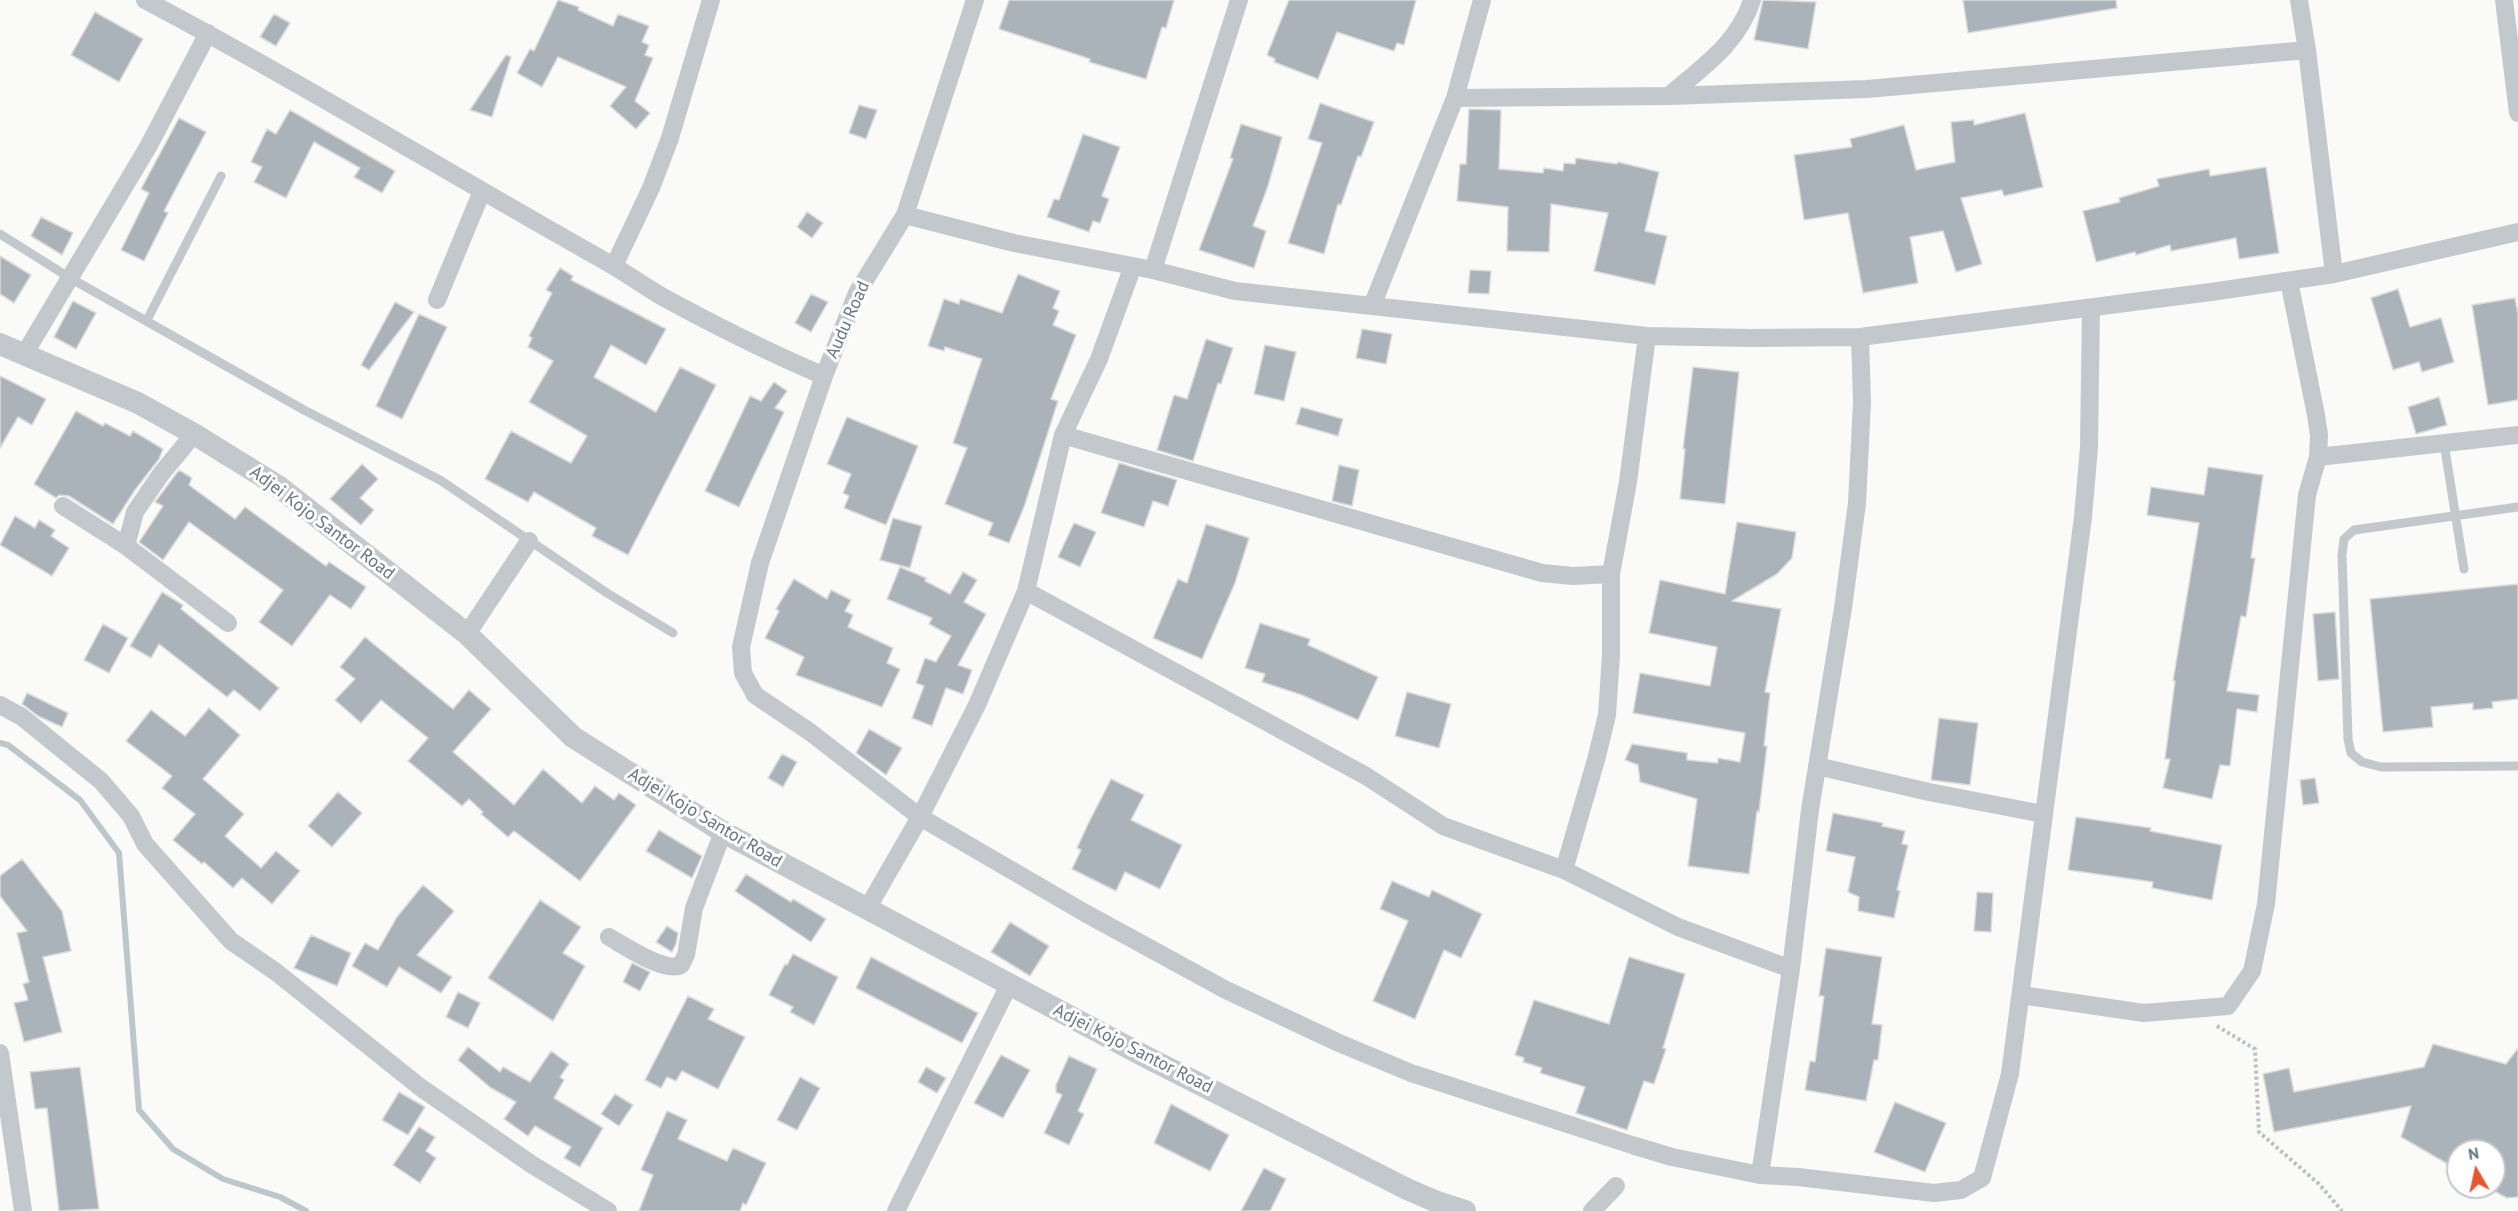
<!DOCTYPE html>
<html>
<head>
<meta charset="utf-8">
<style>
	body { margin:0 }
	#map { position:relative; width:2518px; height:1211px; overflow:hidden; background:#fafaf8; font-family:"PT Sans",sans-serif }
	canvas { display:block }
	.north { position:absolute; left:2446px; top:1139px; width:60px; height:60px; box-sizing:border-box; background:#fff; border:2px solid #c1c8cd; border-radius:50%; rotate:351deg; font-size:16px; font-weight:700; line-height:24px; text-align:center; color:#657683 }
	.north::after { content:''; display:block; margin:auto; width:21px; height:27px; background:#e4572e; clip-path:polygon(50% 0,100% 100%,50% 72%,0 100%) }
</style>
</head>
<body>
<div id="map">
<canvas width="2518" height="1211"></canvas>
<div class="north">N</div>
</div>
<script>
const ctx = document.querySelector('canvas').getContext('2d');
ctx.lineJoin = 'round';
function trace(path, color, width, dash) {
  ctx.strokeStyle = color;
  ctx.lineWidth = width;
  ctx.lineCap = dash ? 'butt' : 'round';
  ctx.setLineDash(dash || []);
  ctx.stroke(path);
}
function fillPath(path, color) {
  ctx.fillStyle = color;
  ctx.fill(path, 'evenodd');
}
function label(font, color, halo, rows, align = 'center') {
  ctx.font = font + ' "PT Sans",sans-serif';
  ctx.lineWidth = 6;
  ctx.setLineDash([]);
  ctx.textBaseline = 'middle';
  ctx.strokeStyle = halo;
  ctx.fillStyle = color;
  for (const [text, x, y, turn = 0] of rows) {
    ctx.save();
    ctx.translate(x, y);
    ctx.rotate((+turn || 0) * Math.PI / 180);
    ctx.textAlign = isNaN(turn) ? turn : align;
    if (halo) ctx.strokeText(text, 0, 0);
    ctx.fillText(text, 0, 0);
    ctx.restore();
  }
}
trace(new Path2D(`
	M0,743L8,745L80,800L119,853L139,1110L173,1149L223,1179L280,1197L306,1211`), '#bbc7cb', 6);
const building = new Path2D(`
	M558,0L579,7L578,10L613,26L618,14L649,26L642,42L649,45L645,55L653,58L635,101L650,113L636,129L610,106L626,87L558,57L542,87L517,73L530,49L534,51Z
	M1009,0H1174L1166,28L1162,27L1146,79L1089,62L1090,59L999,29Z
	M1289,0H1416L1404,45L1397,43L1394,51L1337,32L1318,79L1274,62L1275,59L1267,55Z
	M1763,0L1816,2L1808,49L1754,40Z
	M1963,0H2116L2117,8L1968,33Z
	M95,12L143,39L119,82L71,55Z
	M274,14L290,23L276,46L260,37Z
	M506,55L511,57L492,117L470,110Z
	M1320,103L1374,122L1361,157L1358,156L1341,205L1338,204L1324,254L1288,243L1322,143L1308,139Z
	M859,105L877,110L866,139L849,133Z
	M1469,109L1501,110L1499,169L1543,173L1544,168L1563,171L1564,163L1575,164L1576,158L1617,164L1618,162L1659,172L1645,231L1667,236L1655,285L1594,271L1608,213L1551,204L1549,252L1507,251L1508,207L1457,201L1460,164H1466Z
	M290,110L395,171L382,193L354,177L360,168L314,142L286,198L254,182L262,167L251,162L267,129L276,134Z
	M2025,113L2043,187L2004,196L2002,190L1961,198L1982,264L1956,272L1943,231L1910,237L1918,283L1863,293L1848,213L1804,220L1794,155L1852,147L1850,139L1904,125L1916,170L1955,162L1951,122L1974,120V125Z
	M179,118L206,132L164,211L168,213L144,261L121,250L149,193L141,189Z
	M1241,124L1282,137L1268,186L1253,226L1266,231L1254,268L1199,250L1233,159L1230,158Z
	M1083,134L1120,147L1102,196L1109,199L1100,223L1093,221L1089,232L1047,217L1054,199L1059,200Z
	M2266,167L2279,253L2239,259L2236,238L2171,251L2170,245L2136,255L2135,252L2096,262L2083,211L2120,202L2119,198L2159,186L2157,179L2209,169L2210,176Z
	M807,212L823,223L812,238L797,227Z
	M41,217L73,233L62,255L31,236Z
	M0,256L31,275L14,303L0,294Z
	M560,268L573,276L571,280L666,329L646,365L611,345L594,377L656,412L680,367L716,385L628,555L592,536L596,528L534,492L528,502L485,479L511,431L571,463L587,436L529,402L553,361L528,347L532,338L529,336L552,293L546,290Z
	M1470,270L1491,271L1489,294L1468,293Z
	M1018,274L1060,291L1053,308L1059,311L1053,325L1076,335L1051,399L1058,401L1024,507L1009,543L988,535L993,523L945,504L967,448L953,443L982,359L945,347L944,351L928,346L944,299L959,304L960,299L1002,313Z
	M2398,289L2410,327L2441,318L2454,362L2422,372L2419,362L2393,370L2371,298Z
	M811,294L828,302L811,332L795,323Z
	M2515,298L2518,314V400L2488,405L2472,305Z
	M73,301L96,313L76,349L54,337Z
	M395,302L414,312L369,370L361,365Z
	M419,314L447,327L402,419L376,406Z
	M1362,329L1392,334L1386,364L1356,358Z
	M1206,339L1233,348L1221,384L1218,383L1193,461L1157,450L1174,395L1187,399Z
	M1265,345L1296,352L1284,401L1254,394Z
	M1693,367L1739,372L1725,504L1680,499L1685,449H1683Z
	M0,376L46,399L32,425L18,417L0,448Z
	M774,382L787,391L775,408L784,412L739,507L705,491L750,396L761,401Z
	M2439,397L2447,425L2416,434L2408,407Z
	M1301,407L1343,419L1338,436L1296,424Z
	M76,411L103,426L105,423L130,436L133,431L163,449L159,459L135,490L113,524L69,496L59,495L56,498L34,484Z
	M847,417L918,446L886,525L844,508L849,496L843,493L851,474L827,464Z
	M1119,463L1177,480L1168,506L1153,501L1144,527L1101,513Z
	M362,464L378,479L360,498L374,510L361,525L330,499Z
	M1339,465L1359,470L1352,506L1332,501Z
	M2208,467L2263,475L2251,558H2255L2246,617L2241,616L2227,691L2259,695L2257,712L2237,709L2230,766L2220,765L2212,799L2163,788L2170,759H2165L2175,681H2173L2199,523L2147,515L2151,487L2204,495Z
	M179,470L192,478L189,485L235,519L245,507L326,566L329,562L366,587L351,609L330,595L292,646L259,622L283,590L189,522L163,560L139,542L163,506L155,502Z
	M15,516L35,528L39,520L55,530L51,536L69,548L52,576L0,545Z
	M893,518L922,526L910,568L880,560Z
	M1737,522L1796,532L1792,558L1777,574L1732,601L1781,609L1765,692L1770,693L1764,746H1767L1759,812L1757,811L1749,874L1688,866L1697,799L1640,782L1638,765L1625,760L1632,744L1687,753V760L1718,763V758L1740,762L1745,733L1633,713L1640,673L1710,686L1717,647L1649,633L1660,580L1725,594Z
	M1074,523L1096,532L1080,567L1058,557Z
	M1206,524L1249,538L1235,583L1202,659L1153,638L1178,579L1187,583Z
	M900,567L926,578L925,581L950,594L963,572L977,580L964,602L986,614L958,665L972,670L963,694L946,688L932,726L912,718L924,686L916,683L925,658L936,662L951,636L929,624L932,618L887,599Z
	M794,579L827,599L831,590L851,600L845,611L853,615L848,627L893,648L887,663L900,669L882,707L796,675L804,657L765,638L779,611L776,609Z
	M2518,584V699L2492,702L2493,708L2473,710V703L2431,707L2433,727L2383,732L2370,599Z
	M162,592L183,605L181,609L279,688L260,711L234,690L227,697L159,644L151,658L130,646Z
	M2335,612L2339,679L2318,681L2313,614Z
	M1260,623L1310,639L1308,645L1378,677L1358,720L1302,695L1262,682L1265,674L1245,668Z
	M103,624L128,638L109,673L84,660Z
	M365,637L453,709L469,690L491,709L453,752L514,805L543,769L582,803L595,786L614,800L619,793L636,805L580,881L514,831L508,837L481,814L483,812L469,799L462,806L408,761L428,738L381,700L361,723L335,700L355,679L340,667Z
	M1407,692L1451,704L1439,748L1395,736Z
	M27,693L68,713L62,727L38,716L22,704Z
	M209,708L240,735L203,779L244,814L225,836L261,868L276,851L300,871L272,904L242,878L233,888L204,862L202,864L173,840L195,814L162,788L172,776L126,741L151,710L185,736Z
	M1939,718L1978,723L1970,785L1931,780Z
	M869,729L902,748L886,775L856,753Z
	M782,754L797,762L783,787L768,778Z
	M2315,778L2319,803L2303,805L2300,780Z
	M1111,779L1144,795L1131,820L1182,845L1160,889L1125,872L1116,891L1072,869L1081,850L1077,848L1088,824Z
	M338,792L362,813L332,847L308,826Z
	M1833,813L1883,823L1882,826L1905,831L1902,844L1908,845L1897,890L1900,891L1894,918L1858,911L1859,897L1848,892L1855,857L1826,851Z
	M2076,817L2151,828L2150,831L2222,845L2212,900L2152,888L2153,882L2068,870Z
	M659,830L702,856L692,878L646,851Z
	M22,859L62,911L71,951L43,957L62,1032L24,1042L14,1003L28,1000L23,984L29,982L17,933L27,931L0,896V876Z
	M746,874L791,902L793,899L826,919L811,942L735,891Z
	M1392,881L1429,897L1432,890L1482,914L1461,958L1444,950L1415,1019L1373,1001L1408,921L1380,909Z
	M423,885L454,911L417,955L452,977L441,993L399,967L387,987L352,966L365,943L378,950L397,917Z
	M1977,892L1993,893L1991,932L1974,931Z
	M540,900L581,927L563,953L585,966L553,1021L488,978Z
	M1010,922L1049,946L1030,976L991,952Z
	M667,926L678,933L676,944L672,952L656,942Z
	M311,935L351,953L337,986L294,968Z
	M1826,948L1882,957L1872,1024L1882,1025L1878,1060H1874L1866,1101L1805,1090L1810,1061L1815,1062L1824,996H1819Z
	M793,954L838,977L814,1025L790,1012L793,1007L769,995L785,964L787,965Z
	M871,957L978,1013L962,1043L856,988Z
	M1629,957L1685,974L1663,1048L1666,1049L1654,1084L1644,1081L1627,1130L1576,1113L1585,1087L1540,1073L1542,1068L1523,1062L1524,1058L1515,1055L1534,1000L1609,1024Z
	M632,963L650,972L640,991L623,982Z
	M458,992L480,1003L468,1028L446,1017Z
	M688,996L714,1009L708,1019L745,1037L718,1089L682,1071L676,1081L667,1077L661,1088L645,1080Z
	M2433,1044L2506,1064L2518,1048V1197L2507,1198L2494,1191V1151H2458V1170L2401,1137L2411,1106L2274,1132L2263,1074L2289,1068L2294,1092L2424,1067Z
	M468,1047L500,1072L503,1067L530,1082L551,1051L569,1064L560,1077L564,1080L554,1098L603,1128L580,1167L564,1158L571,1147L535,1126L528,1136L504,1119L516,1102L491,1088L458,1060Z
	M1001,1055L1030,1070L1003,1118L974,1103Z
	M1069,1056L1097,1069L1078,1111L1084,1114L1069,1145L1044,1133L1062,1095L1056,1092V1085Z
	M80,1067L99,1209L59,1211L47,1108L35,1109L30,1072Z
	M926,1067L946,1078L937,1093L918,1082Z
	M800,1077L820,1088L797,1130L777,1120Z
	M399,1092L425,1107L408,1135L382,1120Z
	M615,1094L633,1105L619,1126L601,1114Z
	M1895,1102L1946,1123L1925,1172L1874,1152Z
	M1171,1104L1229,1135L1210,1171L1154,1143Z
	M667,1111L687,1120L678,1139L727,1161L733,1148L766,1163L746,1205L743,1203L740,1211H639L653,1175L641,1170Z
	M419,1127L435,1137L426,1151L436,1158L420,1183L393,1165Z
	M1264,1168L1286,1179L1270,1211H1241Z`);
fillPath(building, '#aab3b9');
trace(building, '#dcdcda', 1.5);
trace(new Path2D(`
	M2217,1026L2255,1049L2259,1132L2319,1184L2342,1211`), '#bbbfc2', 4, [3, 3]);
trace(new Path2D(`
	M0,234L70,278L304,410L440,480L607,593L673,633
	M147,320L221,176
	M2444,443L2464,569
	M2518,507L2354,530L2344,539L2342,555L2348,739L2351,753L2362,762L2381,767L2518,766`), '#c3c8cc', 9);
trace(new Path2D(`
	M145,0C300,82 450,174 603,260C623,271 641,284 661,296C714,325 768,352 824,376
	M975,0L905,215L857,293L824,376L760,563L741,647L743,673L755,695L810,732L920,817L1085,913L1226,990L1339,1043L1411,1073L1635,1146L1672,1157L1760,1175L1798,1177L1934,1193L1961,1190L1982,1178L2010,1074L2083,517L2089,447L2091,308
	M2299,0L2307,50L2334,274
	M2504,0L2518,113
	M1669,96C1702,67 1739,43 1752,0
	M1455,98L1669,96L1867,89L2307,50
	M905,215L1014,243L1153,270L1235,291L1647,336L1750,338L1860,337L2211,292L2334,274L2518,232
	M614,266L651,188L670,138L711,0
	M1153,270L1239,0
	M437,300L482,191
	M1372,306L1455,98L1482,0
	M25,353L148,147L208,33
	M1063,435L1542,573L1573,576L1611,574
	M2318,457L2518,435
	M63,506L126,546L228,623
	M126,546L135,512L161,474L194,434
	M1026,591L1366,776L1443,826L1564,870L1678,927L1791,969
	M467,634L529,541
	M0,705L22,717L101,781L131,816L145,844L231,941L276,972L420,1087L531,1164L608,1211
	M1817,766L1929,792L2043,814
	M1564,870L1596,760L1607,715L1611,655V574L1628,482L1647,336
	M867,909L920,817L977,705L1026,591L1063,435L1099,359L1133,266
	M609,937C625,946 664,973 681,965L686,955L694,908L723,832
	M2021,995L2144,1013L2228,1006L2252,971L2266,904L2307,495L2318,457L2319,435L2316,415L2289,281
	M0,1053L23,1211
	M1760,1175L1791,969L1810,810L1843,608L1857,503L1862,402L1860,337
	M896,1211L1009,985
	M1592,1211L1616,1186`), '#c3c8cc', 18);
trace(new Path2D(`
	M0,344L138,403L194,434L278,486L467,634L573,737L723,832L1148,1058L1407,1189L1437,1202L1465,1211`), '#c3c8cc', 22);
label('18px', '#657683', '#fff', [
	["Audu Road",848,320,-66],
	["Adjei Kojo Santor Road",322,523,37],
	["Adjei Kojo Santor Road",705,818,31],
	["Adjei Kojo Santor Road",1133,1049,27]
]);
</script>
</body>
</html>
